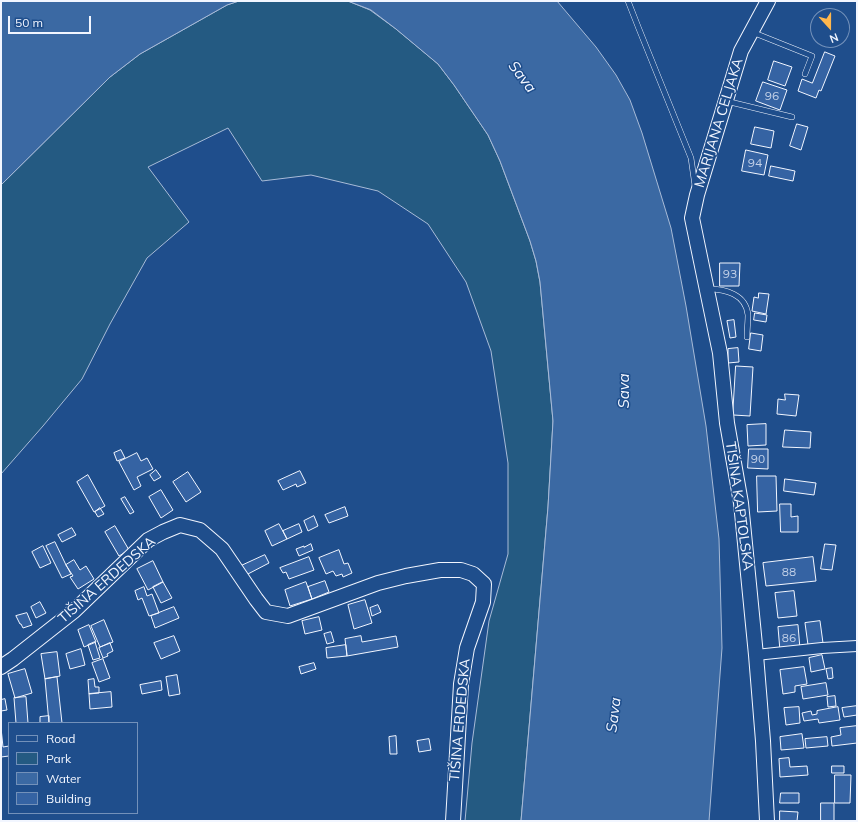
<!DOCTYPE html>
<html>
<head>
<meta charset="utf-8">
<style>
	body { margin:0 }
	#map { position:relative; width:858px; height:822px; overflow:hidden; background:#1f4e8c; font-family:Mulish,sans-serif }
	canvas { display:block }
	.frame { position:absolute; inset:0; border:2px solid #f2f6ff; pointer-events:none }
	.legend { position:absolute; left:8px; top:722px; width:130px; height:92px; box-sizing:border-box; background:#1f4e8c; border:1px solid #7391ba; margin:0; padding:5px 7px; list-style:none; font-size:12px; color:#f2f6ff }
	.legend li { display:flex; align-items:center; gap:8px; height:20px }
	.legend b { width:20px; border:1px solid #7391ba }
	.north { position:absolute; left:810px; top:8px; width:40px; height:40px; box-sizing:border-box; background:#1f4e8c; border:1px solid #7391ba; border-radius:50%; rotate:159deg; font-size:11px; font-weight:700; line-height:16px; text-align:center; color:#f2f6ff }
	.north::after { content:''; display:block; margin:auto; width:14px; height:18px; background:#ffb74d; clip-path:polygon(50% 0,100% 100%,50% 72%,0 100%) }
	.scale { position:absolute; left:8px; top:16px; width:83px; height:18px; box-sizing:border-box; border:2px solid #f2f6ff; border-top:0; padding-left:5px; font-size:12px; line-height:14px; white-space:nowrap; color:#f2f6ff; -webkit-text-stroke:3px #1f4e8c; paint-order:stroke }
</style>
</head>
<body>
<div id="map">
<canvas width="858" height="822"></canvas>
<div class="frame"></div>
<ul class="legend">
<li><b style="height:5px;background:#1f4e8c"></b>Road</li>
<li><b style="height:11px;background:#245a82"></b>Park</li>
<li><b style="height:11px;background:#3b69a3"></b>Water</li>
<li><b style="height:11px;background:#3563a3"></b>Building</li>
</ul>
<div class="north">N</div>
<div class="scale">50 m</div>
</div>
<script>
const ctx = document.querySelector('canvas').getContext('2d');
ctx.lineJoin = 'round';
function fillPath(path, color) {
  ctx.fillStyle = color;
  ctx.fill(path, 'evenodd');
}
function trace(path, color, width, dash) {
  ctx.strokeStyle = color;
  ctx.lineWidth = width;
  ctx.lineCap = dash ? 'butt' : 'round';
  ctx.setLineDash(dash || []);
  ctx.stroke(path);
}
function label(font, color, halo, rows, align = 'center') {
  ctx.font = font + ' Mulish,sans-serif';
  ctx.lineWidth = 3;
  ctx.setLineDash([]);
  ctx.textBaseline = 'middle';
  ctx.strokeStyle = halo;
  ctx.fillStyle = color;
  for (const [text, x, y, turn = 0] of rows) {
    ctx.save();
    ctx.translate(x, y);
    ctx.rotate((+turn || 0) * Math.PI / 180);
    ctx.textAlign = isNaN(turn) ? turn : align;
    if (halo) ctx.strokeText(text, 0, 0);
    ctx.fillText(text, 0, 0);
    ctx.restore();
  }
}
const green = new Path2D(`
	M239,1H348L370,10L396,29L438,64L454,85L488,135L500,161L530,241L536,261L540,282L553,421L548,507L521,821H465L472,743L489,621L508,554V463L491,351L466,282L428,224L378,191L311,175L262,181L228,128L148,167L189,222L147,258L110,324L82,379L43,426L1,474V185L110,77L140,54L227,5Z`);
fillPath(green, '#245a82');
trace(green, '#a8bbd7', 1);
const water = new Path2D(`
	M1,1H239L227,5L140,54L110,77L1,185Z
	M348,1H557L596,47L616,75L630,100L642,133L671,228L686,306L706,426L719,539L722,648L709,821H521L548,507L553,421L540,282L536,261L530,241L500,161L488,135L454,85L438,64L396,29L371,10Z`);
fillPath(water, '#3b69a3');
trace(water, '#a8bbd7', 1);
const building = new Path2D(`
	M825,52L835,56L821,91L819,90L816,98L798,91L802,79L812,83Z
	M774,61L792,67L785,86L768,80Z
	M763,82L787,90L780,110L756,101Z
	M797,124L808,127L801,150L790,146Z
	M755,127L774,131L771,148L751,144Z
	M746,150L768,155L764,175L742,171Z
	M771,166L795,171L793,181L769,176Z
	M720,263H740L739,286H720Z
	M759,293L769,294L766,314L752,311L754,297L758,298Z
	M755,313L767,315L766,322L754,320Z
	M734,320L736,337L730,338L727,321Z
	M751,333L763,335L761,351L749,349Z
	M738,348L739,362L728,363V349Z
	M736,366L753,367L750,416L733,415Z
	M785,394L799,395L796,416L777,414L778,399L785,400Z
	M766,424V445L748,446L747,425Z
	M785,430L811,432L810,448L783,447Z
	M749,449H768V469L748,468Z
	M121,450L125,458L117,461L114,453Z
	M137,453L141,461L147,458L153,469L137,477L141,486L134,490L119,462Z
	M156,470L161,477L154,481L150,475Z
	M300,471L306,483L297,487L296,484L283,490L278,481Z
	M188,472L201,492L186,502L173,482Z
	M88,475L105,506L94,512L77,482Z
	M757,476H776L777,511L758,512Z
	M785,479L816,483L814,495L784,491Z
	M161,490L173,510L161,518L149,497Z
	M125,497L134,512L130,514L121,499Z
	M780,504H791V517L798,516V532H781Z
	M345,507L348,516L329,523L325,515Z
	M100,508L104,514L98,517L95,512Z
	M314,516L318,526L308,531L304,521Z
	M279,524L287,539L272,546L265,531Z
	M299,524L302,532L287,539L283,531Z
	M115,526L129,550L119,556L105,532Z
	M72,528L76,535L62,542L58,535Z
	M55,542L66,565L71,574L62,578L46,546Z
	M311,544L313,550L299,556L296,549L304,546V547Z
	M825,544L836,545L832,570L821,569Z
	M43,546L51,563L40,568L32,552Z
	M339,550L344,564L348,563L352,573L343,577L342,574L336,576L333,571L326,574L319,558Z
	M265,555L269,563L246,575L241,566Z
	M309,557L314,570L289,579L286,572L283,573L280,568Z
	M813,557L816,581L766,586L763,563Z
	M74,560L80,570L86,566L94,579L78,589L70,577L73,576L66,565Z
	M153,561L163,582L148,590L137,569Z
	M325,581L329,592L312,599L308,587Z
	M163,582L172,598L161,603L153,587Z
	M306,582L312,599L290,606L285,590Z
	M144,587L147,596L152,594L159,613L149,616L142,598L138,600L135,591Z
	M794,591L797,616L778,618L775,593Z
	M365,600L372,623L354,629L348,605Z
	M40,602L46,613L36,618L31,607Z
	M378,605L381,612L372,616L370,608Z
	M174,607L179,618L155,628L151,616Z
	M27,613L32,625L23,628L21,624H20L16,616Z
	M319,617L322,630L305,634L302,621Z
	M104,620L113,642L100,647L91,626Z
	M820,621L823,643L808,645L805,623Z
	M89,625L96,642L84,647L78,630Z
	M798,625L800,649L780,651L778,627Z
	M331,632L334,642L327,644L324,634Z
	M174,636L180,651L161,659L154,643Z
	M361,636L362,642L396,636L398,647L347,656L345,639Z
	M95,642L100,658L93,660L88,645Z
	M110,643L113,651L107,654L108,656L103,658L99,648Z
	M346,645L347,656L327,658L326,648Z
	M81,649L85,665L70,669L66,654Z
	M57,652L60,676L45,679L41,654Z
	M822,655L825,669L811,672L809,658Z
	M103,659L110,678L99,682L92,663Z
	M314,663L316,669L301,674L299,667Z
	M804,667L807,684L795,686V692L783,694L780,670Z
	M832,668L833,678L828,679L826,669Z
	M25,669L32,693L15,698L8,674Z
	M177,675L180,694L169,696L166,677Z
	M57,677L62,723H49L45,679Z
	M94,679L95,687H99V693L89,694L88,680Z
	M161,681L162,690L142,694L140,685Z
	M826,683L828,695L803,699L801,687Z
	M111,692L112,707L90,709L89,694Z
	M835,696L836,706L828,707L827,697Z
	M26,697L28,723H16L14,698Z
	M5,699L7,710L1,711V700Z
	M857,706V715L844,717L842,708Z
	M799,707L800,723L786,725L784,708Z
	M838,707L840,720L819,723L818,719L804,721L802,713L811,711L812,715L817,714V711Z
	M49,716V723H40V717Z
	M857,726V743L832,746L831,737L841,735L840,728Z
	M1,728L3,747L9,746V756L1,757Z
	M802,734L804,748L781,750L780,737Z
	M396,736L397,754H390L389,737Z
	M827,737L828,746L806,748L805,739Z
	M429,739L431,750L419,752L417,741Z
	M789,758L790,767L807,766L808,775L780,777L779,759Z
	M832,766H844V773H832Z
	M835,775H851L850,803H835Z
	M781,793H799V803H780Z
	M821,803H834V821H821Z
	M780,811L798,812L797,821H780Z`);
fillPath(building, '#3563a3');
trace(building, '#f2f6ff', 1);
const lane = new Path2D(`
	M628,1L639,29L691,158L695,186
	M752,32L812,56L805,74
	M726,101L792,117
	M708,289C725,289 746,294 748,315C748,322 747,329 747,337`);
const street = new Path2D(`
	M756,655L822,648L857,646`);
const secondary = new Path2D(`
	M1,667L13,659L74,611L148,540L163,532L180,525L200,530L222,549L256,599L266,612L288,616L378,583L406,576L440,570H461L473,574L484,584L483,602L467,648L461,684L453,821
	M767,821L763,741L756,655L741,503L727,423L720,353L692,218L697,195L741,51L768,1`);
trace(lane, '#f2f6ff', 6);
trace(street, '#f2f6ff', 12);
trace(secondary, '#f2f6ff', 16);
trace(lane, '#1f4e8c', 5);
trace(street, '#1f4e8c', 10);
trace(secondary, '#1f4e8c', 14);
label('12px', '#c3d1e8', null, [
	["96",772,96],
	["94",755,163],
	["93",730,274],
	["90",758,459],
	["88",789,572],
	["86",789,638]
]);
label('14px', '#f2f6ff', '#1f4e8c', [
	["MARIJANA CELJAKA",719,123,-73],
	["TIŠINA KAPTOLSKA",739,506,82],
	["TIŠINA ERDEDSKA",107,580,-41],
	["TIŠINA ERDEDSKA",460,720,-85]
]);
label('italic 15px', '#f2f6ff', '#1f4e8c', [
	["Sava",522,77,53],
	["Sava",624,391,-90],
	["Sava",614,715,-83]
]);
</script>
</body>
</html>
